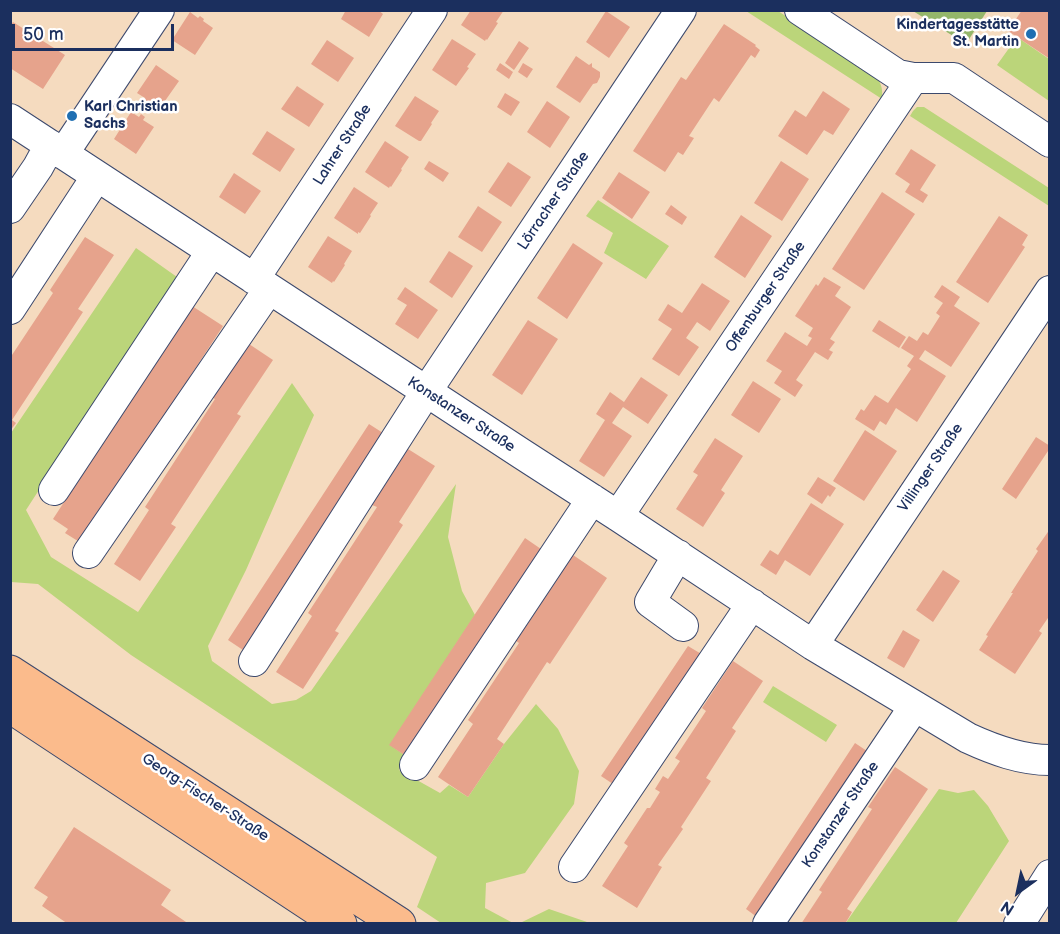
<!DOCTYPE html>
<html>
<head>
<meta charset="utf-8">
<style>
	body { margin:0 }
	#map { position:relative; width:1060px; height:934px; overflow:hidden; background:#f5dbbf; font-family:"Balsamiq Sans",sans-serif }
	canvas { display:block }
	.frame { position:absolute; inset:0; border:12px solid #1b2f5e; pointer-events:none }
	.north { position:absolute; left:988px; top:862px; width:60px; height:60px; -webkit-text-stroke:4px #fff; paint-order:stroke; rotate:213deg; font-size:16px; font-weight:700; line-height:24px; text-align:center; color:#1b2f5e }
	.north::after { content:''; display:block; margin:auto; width:21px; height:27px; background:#1b2f5e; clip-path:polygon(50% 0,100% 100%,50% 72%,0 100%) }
	.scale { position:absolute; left:12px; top:24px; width:162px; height:27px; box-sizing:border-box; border:3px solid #1b2f5e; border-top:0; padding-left:8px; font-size:18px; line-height:21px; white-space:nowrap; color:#1b2f5e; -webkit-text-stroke:4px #fff; paint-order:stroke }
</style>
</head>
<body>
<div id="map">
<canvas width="1060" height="934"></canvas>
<div class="frame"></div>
<div class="north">N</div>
<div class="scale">50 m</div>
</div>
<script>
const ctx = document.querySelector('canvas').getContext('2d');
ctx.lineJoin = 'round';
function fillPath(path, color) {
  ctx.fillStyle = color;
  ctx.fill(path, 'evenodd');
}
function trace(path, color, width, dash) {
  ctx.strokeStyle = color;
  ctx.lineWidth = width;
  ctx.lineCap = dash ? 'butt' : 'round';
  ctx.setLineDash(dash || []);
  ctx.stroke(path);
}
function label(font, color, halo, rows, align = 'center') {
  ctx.font = font + ' "Balsamiq Sans",sans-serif';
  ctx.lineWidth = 5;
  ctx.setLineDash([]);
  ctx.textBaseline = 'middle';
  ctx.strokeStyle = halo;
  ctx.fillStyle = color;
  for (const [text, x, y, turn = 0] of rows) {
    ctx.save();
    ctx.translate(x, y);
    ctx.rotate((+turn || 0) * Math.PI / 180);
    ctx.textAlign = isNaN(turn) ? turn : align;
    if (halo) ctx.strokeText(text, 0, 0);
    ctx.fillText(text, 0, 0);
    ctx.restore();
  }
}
fillPath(new Path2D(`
	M746,11H778L874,74C881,82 883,88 882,99Z
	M1017,37L1049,59V101L997,65Z
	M917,107H924L1049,188V206L910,116L913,111Z
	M598,200L669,246L646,279L604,253L613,233L586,216Z
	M136,248L177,277L26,510L51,557L138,612L292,383L314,415L246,570L208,646L212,661L272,704L296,700L311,691L456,484L448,537L462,591L475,615L390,745L406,756L399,770L440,793L449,785L468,797L504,744L536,704L558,729L579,771L574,804L525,873L486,883L485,908L513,923H441L417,907L437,857L131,655L38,584L11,582V433Z
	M773,686L837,725L826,742L763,702Z
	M939,789L958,793L974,790L988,806L1009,841L956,923L845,924Z
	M549,909L587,922L589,923H520Z`), '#bbd57a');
fillPath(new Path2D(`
	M913,11H987L966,44Z`), '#94b66a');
fillPath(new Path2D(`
	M346,10H378L383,14L369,37L341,19Z
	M471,10H504L496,22L498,23L487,40L486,39L485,41L461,25Z
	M1022,10H1050V59L1008,31Z
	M606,11L630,27L609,58L586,42Z
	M190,12L198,18L200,16L204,19L203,21L213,28L195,55L172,40Z
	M13,22L65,55L43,89L10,68V26Z
	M724,24L756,45L755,46L760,50L755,58L751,55L719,102L714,98L689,136L694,138L683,155L678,152L665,172L633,151L681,77L686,80Z
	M452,39L476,54L467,67L469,68L456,86L432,70Z
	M327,40L354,58L338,82L311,64Z
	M519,41L529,48L514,70L505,63Z
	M576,56L589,65L592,63V67L600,72V77L597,83L593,84L580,103L556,87Z
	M500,63L513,72L509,79L496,70Z
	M523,63L533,69L527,78L518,72Z
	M156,65L179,81L160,108L150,101L149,104L144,100L145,98L137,93Z
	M297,86L324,104L309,127L281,109Z
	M823,91L850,109L833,135L824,130L807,155L778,136L795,110L806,117Z
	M505,93L520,102L511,116L497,107Z
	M415,96L439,111L431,123L432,124L421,141H419L395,126Z
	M547,101L570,117L550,148L527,132Z
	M131,112L139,117L141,114L145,117L143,120L154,127L136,154L114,139Z
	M267,131L295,149L280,172L252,154Z
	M385,141L409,157L401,169L402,170L391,187L390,186L389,188L365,172Z
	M911,149L936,165L920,190L928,195L923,203L905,192L910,184L895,174Z
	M429,161L449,173L443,182L424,169Z
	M781,161L809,179L782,221L754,203Z
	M508,162L531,177L511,207L488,192Z
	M619,172L650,192L632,219L602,198Z
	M234,173L261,191L245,214L219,197Z
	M354,187L378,203L370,215L371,216L360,233L358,232V234L334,218Z
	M882,192L915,214L864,290L832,269Z
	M671,205L687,217L682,225L665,214Z
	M478,206L502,222L482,252L458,237Z
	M741,215L772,236L745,278L714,257Z
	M999,216L1028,235L1022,245L1025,247L988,303L956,282Z
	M328,236L352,251L344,264L345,265L334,282L333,281L332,283L308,267Z
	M85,237L114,255L78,309L83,312L12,420L16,423L10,431V358L53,293L50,290Z
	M573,243L603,263L567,319L537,298Z
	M449,251L473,266L452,298L429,282Z
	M824,277L841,287L835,296L851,307L830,339L835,342L829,350L833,352L828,360L815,352L796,380L803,385L795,397L774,383L782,371L766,361L785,332L807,346L812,338L808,336L813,328L795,316L816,284L818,286Z
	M702,283L730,301L710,331L697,322L686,338L699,347L679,376L652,359L672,329L658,320L668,304L682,313Z
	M942,285L960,297L954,306L980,323L951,367L925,350L919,359L946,376L917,422L896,408L886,425L880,421L874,431L855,419L861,409L864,411L875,395L888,403L911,369L907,366L914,356L901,348L909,336L917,341L923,332L928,335L940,316L936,313L943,303L934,297Z
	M405,287L438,310L418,339L395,324L407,305L397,299Z
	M192,306L223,326L81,543L65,533L68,529L53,519Z
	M528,320L558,339L522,395L492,375Z
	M879,320L906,337L899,348L872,331Z
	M246,342L273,360L237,414L241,416L171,524L176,527L140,581L114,564L149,510L145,507L215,399L210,396Z
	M641,377L668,395L648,424L623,407L612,423L632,436L604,477L579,461L605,420L596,414L610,392L624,402Z
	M753,381L781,399L759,433L731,415Z
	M369,424L383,433L372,452L243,650L228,640Z
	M865,430L897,451L864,501L833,481Z
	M1036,437L1050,446V448L1016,499L1002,489Z
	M715,438L743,456L721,490L725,493L703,527L676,509L698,475L693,472Z
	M408,449L435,466L399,522L403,525L335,631L339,633L303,689L276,672L312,616L308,613L377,507L372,505Z
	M818,477L836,488L830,497L828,495L822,504L807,494Z
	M811,503L844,524L810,576L785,560L776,575L760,565L770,550L778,555Z
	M1050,529V615L1039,631L1042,633L1015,674L979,650L988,636L986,635L1013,593H1011L1038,551L1036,549Z
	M525,538L541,549L406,756L389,745Z
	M573,555L607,578L550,664L547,662L497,739L504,744L468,797L438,777L473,724L468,720L519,643L516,641Z
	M943,570L960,581L933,622L916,610Z
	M903,630L920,640L904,668L887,658Z
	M688,646L703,655L616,786L601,776Z
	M733,661L763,681L732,728L736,731L706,778L711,781L681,827L683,829L658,865L662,867L637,908L602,886L628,846L624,843L647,808H650L660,792L655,789L663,776L668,779L680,761L675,758L706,711L702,708Z
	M855,743L870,753L761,920L746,909Z
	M895,767L928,789L847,909L852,912L845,924H801L822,892L819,890L872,809L868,807Z
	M74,827L171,890L161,905L189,924H68L42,906L48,897L34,888Z`), '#e6a38c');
const minor = new Path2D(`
	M800,10L898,75L913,78H954L1050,142
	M10,119L522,454L618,516L813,645L968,738C994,750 1021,760 1050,760
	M63,154L159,10
	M10,208L38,167L50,145
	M254,279L432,10
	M10,309L97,176
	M54,490L212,251
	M618,516L913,78
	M88,553L269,289
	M678,555L650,602L683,626
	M813,645L1050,291
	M254,661L426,392L681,10
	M415,765L592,499
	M574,867L752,604
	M768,924L914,707
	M1019,924L1050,875`);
const major = new Path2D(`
	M10,672L399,924
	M10,706L340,924`);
trace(minor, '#3c496d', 32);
trace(major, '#3c496d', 35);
trace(minor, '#fff', 30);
trace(major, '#fbbb8c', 33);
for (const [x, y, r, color] of [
	[1031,34,6,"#1f6fb2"],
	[72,116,6,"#1f6fb2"]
]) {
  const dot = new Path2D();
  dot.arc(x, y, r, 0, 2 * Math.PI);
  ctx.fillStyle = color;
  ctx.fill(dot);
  trace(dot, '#fff', 2);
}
label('bold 15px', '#1b2f5e', '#fff', [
	["Kindertagesstätte",1019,25],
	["St. Martin",1019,42],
	["Karl Christian",84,107,"left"],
	["Sachs",84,124,"left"]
], 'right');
label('15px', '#1b2f5e', '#fff', [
	["Lahrer Straße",343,145,-57],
	["Lörracher Straße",554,201,-56],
	["Offenburger Straße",766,297,-56],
	["Konstanzer Straße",461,415,33],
	["Villinger Straße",931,468,-56],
	["Georg-Fischer-Straße",205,798,33],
	["Konstanzer Straße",841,815,-56]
]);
</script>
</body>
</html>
